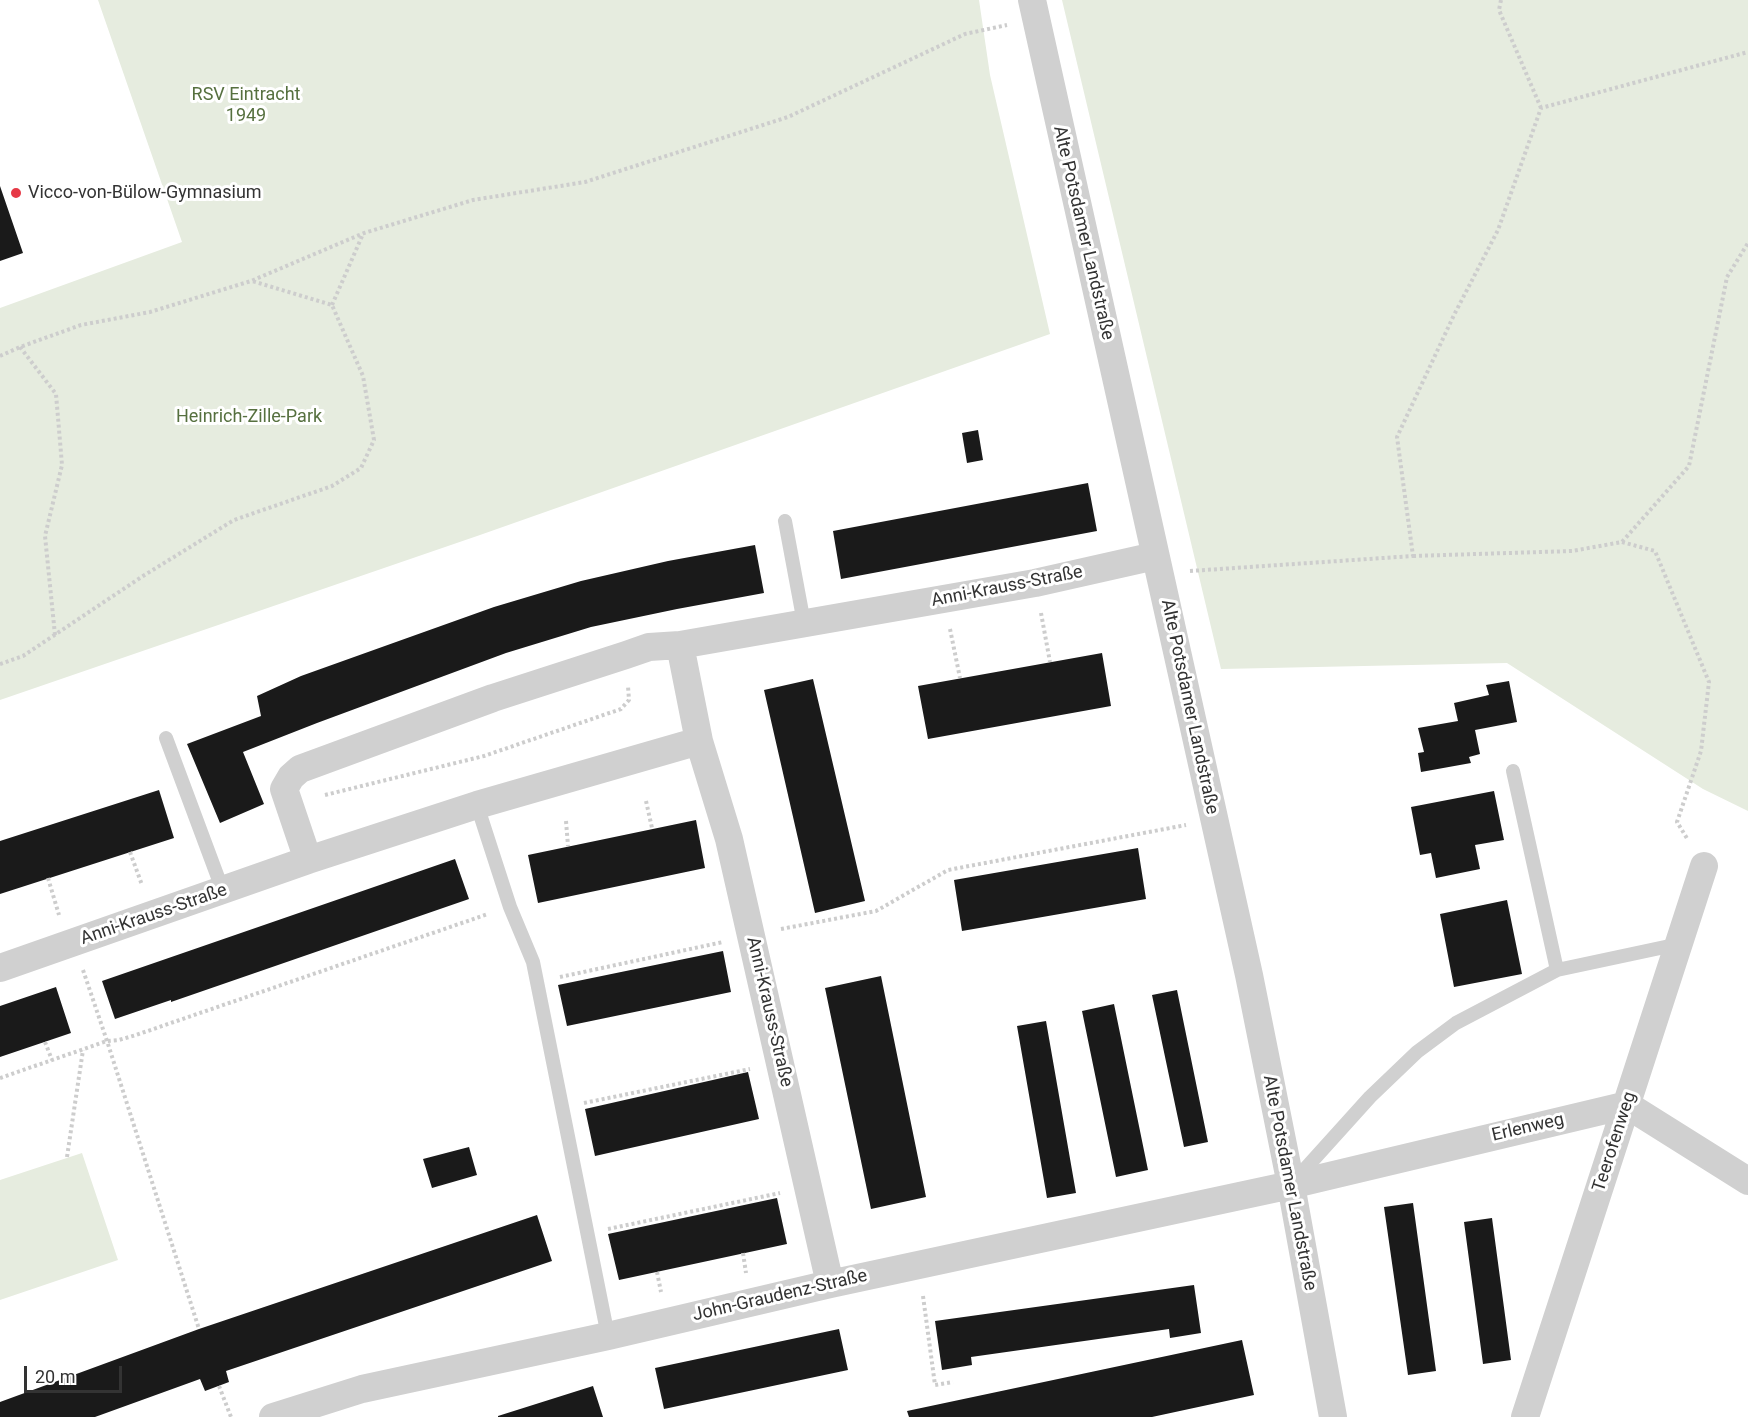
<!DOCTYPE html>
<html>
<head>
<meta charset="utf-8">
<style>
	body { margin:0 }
	#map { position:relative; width:1748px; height:1417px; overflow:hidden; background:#fff; font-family:Roboto,sans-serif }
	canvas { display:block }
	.scale { position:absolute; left:24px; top:1366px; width:98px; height:27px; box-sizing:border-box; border:3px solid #333; border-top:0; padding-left:8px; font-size:18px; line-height:21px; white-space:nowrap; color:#333; -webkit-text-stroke:4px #fff; paint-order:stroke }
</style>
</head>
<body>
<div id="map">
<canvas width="1748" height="1417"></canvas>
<div class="scale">20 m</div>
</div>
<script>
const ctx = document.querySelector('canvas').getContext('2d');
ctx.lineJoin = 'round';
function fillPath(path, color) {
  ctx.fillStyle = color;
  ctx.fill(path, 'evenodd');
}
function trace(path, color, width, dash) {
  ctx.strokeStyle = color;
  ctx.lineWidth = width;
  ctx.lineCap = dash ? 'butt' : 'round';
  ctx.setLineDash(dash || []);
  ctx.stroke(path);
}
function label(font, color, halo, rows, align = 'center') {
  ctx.font = font + ' Roboto,sans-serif';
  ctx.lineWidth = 6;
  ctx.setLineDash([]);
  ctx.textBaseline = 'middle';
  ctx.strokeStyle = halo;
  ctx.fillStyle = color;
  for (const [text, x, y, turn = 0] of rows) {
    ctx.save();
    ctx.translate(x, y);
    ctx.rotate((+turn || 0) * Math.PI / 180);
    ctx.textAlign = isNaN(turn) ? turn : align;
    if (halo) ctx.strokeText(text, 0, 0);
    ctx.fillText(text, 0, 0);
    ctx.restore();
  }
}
fillPath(new Path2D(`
	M98,0H979L990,75L1050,334L480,535L0,700V308L182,242Z
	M1062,0H1748V811L1703,789L1507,663L1221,669Z
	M82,1153L118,1260L0,1300V1180Z`), '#e6ecdf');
fillPath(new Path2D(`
	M0,186L23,253L0,261Z
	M978,430L983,460L967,463L962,433Z
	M1088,483L1097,531L841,579L833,531Z
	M755,545L764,593L677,609L591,627L506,653L317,723L243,752L264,804L220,823L187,744L261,716L257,696L301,676L396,642L494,607L581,581L668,561Z
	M1102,653L1111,706L928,739L918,686Z
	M813,679L865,901L815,913L764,690Z
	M1509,681L1517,722L1475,730L1480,754L1469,757L1471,763L1421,772L1418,753L1424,752L1418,728L1458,721L1454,703L1489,695L1486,685Z
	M159,790L174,838L0,894V841Z
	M1494,791L1504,840L1475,845L1480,869L1436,878L1431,853L1420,855L1411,807Z
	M696,820L705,868L538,903L528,855Z
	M1138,848L1146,899L962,931L954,880Z
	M455,859L469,899L171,1002V1000L115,1019L102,981Z
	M1507,900L1522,974L1454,987L1440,914Z
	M723,951L731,992L567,1026L558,985Z
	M881,976L926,1197L871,1209L825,988Z
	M56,987L71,1033L0,1057V1006Z
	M1177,990L1208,1142L1184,1147L1152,995Z
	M1114,1004L1148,1170L1116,1177L1082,1011Z
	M1046,1021L1076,1193L1047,1198L1017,1026Z
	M748,1072L759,1119L595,1156L585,1109Z
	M469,1147L477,1175L432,1188L423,1159Z
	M777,1198L787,1244L619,1280L608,1234Z
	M1413,1203L1436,1371L1408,1375L1384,1207Z
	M537,1215L552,1261L226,1371L229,1382L205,1391L200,1379L95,1417H0V1402L199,1329Z
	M1492,1218L1511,1360L1483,1364L1464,1222Z
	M1194,1285L1201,1333L1170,1338L1169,1329L971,1357L972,1365L942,1370L935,1321Z
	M839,1329L848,1370L664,1409L655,1368Z
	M1242,1340L1254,1395L1152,1417H909L907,1411Z
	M593,1386L603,1417H498V1416Z`), '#1a1a1a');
trace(new Path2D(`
	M1501,0L1499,10L1541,108
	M332,305L363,234
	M20,347L56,394L62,465L45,536L55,635
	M0,356L20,347L81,325L150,312L251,281L364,233L473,200L585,182L788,117L965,34L1007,25
	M1622,542L1655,551L1709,682L1701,751L1677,822L1688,840
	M1413,556L1572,551L1622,542L1689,466L1727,277L1748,243
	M1190,571L1413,556L1397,437L1454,315L1498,230L1541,108L1748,52
	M1041,613L1050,662
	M950,629L960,678
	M0,664L23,656L143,576L234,520L332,486L361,468L374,440L363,376L332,305L252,281
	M325,795L484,756L621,709L629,700L628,686
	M646,801L652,828
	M566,821L568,846
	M130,852L142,885
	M48,878L59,915
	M781,929L876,911L948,870L1186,825
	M83,970L107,1041L199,1329
	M560,977L723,942
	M45,1042L52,1060
	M0,1078L107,1041L119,1040L136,1035L488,914
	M584,1103L750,1069
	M67,1157L83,1050
	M608,1229L780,1193
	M743,1253L746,1273
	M657,1272L661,1292
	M923,1296L935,1385L953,1382
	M219,1386L231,1417`), '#cdcdcd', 4, [3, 3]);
trace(new Path2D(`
	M785,521L804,623
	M166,738L223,891
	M1513,771L1557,970
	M477,805L510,907L533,962L608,1336
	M1296,1179L1370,1097L1417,1052L1456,1023L1557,970L1679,944`), '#d0d0d0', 14);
trace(new Path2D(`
	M1032,0L1249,975L1291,1185L1333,1417
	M680,645L699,741
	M308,860L284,789L291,777L300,769L493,698L626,655L649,647L680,645L1035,583L1155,556
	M0,968L308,860L477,805L699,741L729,839L830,1284
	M273,1417L362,1389L608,1336L830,1284L1291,1185L1627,1105L1748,1181
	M1525,1417L1704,866`), '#d0d0d0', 28);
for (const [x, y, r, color] of [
	[16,193,6,"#e63946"]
]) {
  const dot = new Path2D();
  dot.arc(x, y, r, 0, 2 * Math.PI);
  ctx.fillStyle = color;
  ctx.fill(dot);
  trace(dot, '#fff', 2);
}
label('18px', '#56703f', '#fff', [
	["RSV Eintracht",246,95],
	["1949",246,116],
	["Heinrich-Zille-Park",249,417]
]);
label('18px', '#333', '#fff', [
	["Vicco-von-Bülow-Gymnasium",28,193]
], 'left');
label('18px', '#333', '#fff', [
	["Alte Potsdamer Landstraße",1083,233,77],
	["Anni-Krauss-Straße",1007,587,-11],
	["Alte Potsdamer Landstraße",1189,707,78],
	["Anni-Krauss-Straße",154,915,-19],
	["Anni-Krauss-Straße",769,1012,77],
	["Erlenweg",1528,1128,-13],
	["Teerofenweg",1615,1142,-72],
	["Alte Potsdamer Landstraße",1289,1183,79],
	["John-Graudenz-Straße",780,1296,-13]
]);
</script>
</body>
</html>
